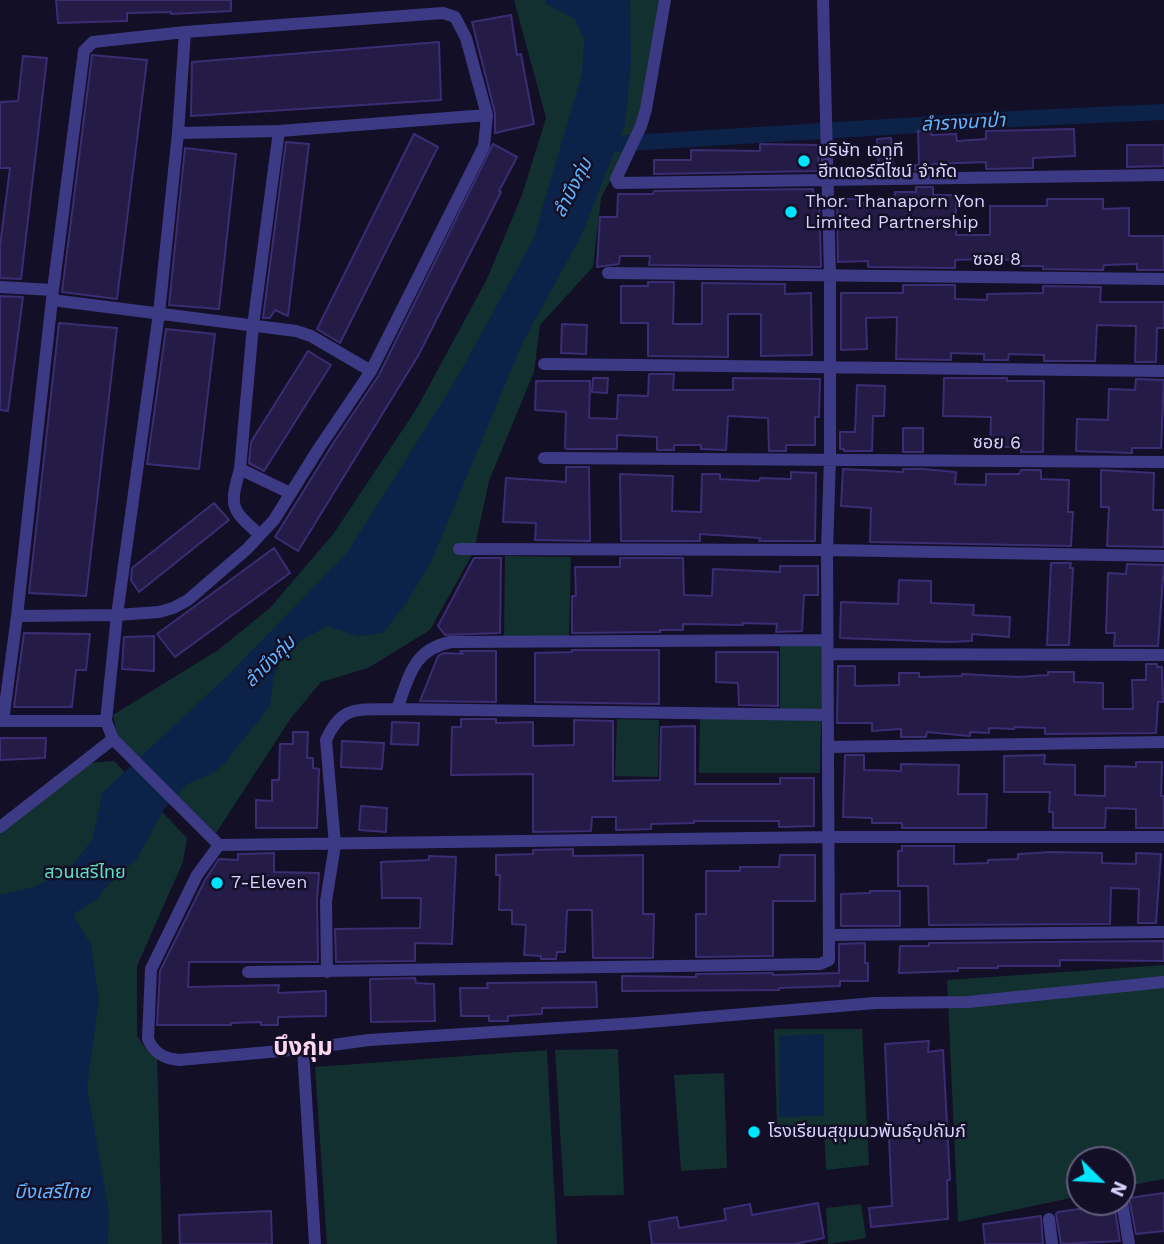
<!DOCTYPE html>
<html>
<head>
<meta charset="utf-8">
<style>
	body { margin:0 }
	#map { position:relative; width:1164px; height:1244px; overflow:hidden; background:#130f26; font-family:"Work Sans",sans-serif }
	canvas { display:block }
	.north { position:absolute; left:1066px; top:1146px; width:70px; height:70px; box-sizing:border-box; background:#130f26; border:2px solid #625e7d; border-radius:50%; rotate:114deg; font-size:19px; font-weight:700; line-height:28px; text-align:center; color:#d9d4ff }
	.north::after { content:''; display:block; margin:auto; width:24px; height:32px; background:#00e5ff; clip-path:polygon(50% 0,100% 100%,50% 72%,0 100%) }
</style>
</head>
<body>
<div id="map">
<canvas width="1164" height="1244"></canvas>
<div class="north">N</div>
</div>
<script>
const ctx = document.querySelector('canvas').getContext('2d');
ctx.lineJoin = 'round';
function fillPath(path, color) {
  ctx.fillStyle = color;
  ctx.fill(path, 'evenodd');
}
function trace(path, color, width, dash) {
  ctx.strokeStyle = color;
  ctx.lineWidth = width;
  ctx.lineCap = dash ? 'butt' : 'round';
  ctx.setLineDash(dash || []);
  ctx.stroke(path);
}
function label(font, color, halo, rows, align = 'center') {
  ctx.font = font + ' "Work Sans","Noto Sans Thai",sans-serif';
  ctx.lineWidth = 5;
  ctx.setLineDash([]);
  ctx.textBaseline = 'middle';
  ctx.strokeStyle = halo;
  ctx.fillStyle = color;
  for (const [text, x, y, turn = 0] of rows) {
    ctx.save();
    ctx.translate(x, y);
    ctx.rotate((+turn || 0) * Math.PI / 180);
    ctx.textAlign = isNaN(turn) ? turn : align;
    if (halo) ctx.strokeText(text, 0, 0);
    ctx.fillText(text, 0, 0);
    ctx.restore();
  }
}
fillPath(new Path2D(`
	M514,0H662L643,118L601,198L593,267L540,325L534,372L489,481L474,551L430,630L368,668L321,682L291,718L216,833L118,737L113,715L218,650L270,608L334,533L417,408L487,279L522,195L546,118Z
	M505,556L571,557L569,638L504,637Z
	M780,644H826V710L780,711Z
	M700,718H821L820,773H699Z
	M617,719L659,720L658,777L615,776Z
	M114,761L187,838L183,862L137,966V1036L146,1049L157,1054L162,1244H0V832L88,763Z
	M1164,965V1179L1122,1187V1160H1080V1196L958,1222L947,980Z
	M774,1029H862L869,1165L826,1170L824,1126L777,1127Z
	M618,1049L624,1195L564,1196L555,1050Z
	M547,1050L557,1244H327L315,1067Z
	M724,1073L727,1168L681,1171L674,1075Z
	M861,1204L866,1238L828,1244L826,1208Z`), '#12302f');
fillPath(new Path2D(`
	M546,0H630L631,64L625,125L582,234L522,344L431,562L407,602L383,633L358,636L327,626L302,640L281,660L273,679L270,706L223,765L210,775L187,784L164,809L137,859L115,877L95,901L73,914L91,945L99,1000L87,1087L109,1212L108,1244H0V895L34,887L68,871L92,840L103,792L226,677L347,553L454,383L533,240L582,73L584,40L575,19L545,3Z
	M824,1034V1116L779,1117V1036Z`), '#0c2248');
trace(new Path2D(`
	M597,145L1031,118L1164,112`), '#0c2248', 16);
const building = new Path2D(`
	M56,0H231V11L171,14V12L127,13V21L58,23Z
	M511,15L517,55L521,54L534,124L495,133V113L472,22Z
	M439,42L441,100L191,116L192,62Z
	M92,55L147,60L117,299L62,292Z
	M23,56L47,58L21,279L0,278V246L10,168H0V102L18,101Z
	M1074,129L1075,156L1033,158V168L986,169V162L932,164V170H915V165H919L918,131L931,130V135L956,134L957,141L986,139V131Z
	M414,134L438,147L340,343L317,329Z
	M891,138L894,169L879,170L877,139Z
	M286,142L309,144L288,316L275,310L270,318H263Z
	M493,144L517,157L499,191L501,192L418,356L298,551L275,537L334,442L379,375Z
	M760,144L818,145L819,171L654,174V160H691V150L760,151Z
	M1127,145H1164V166L1127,167Z
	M185,148L236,154L219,309L169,305Z
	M916,187H933V195H956V235H990V206H1047V199H1103V209L1129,208V236H1164V270H1137V264L1104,265L1103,270L1043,269V266H1016V260L986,259L955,260V268L868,267V261L838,262L837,199H859V203L895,202V192H916Z
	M813,189L814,194H819L821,267L649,265L650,256H620L619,264L597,267L600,217H617L618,194H653L654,191Z
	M648,282H674L673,324H702V283L785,284V294L811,293L812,355L761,356V314H728V357L648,356V323H621V286H648Z
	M903,285H955V299L987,300V294L1043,293V286L1101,287L1100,302H1164V328H1157L1156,362H1135L1136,326L1097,325L1095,361H1044V355L1009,354L1008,360H984V354L951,353V360L896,359L897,317L866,318L867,349L841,350V293H903Z
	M0,296L23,297L8,411L0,410Z
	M59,323L117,328L86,596L29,593Z
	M562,324L587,325L586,354L561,353Z
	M166,329L215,334L199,469L147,464Z
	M308,351L331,365L264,471L249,463L251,442Z
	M649,374H674L673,390H733V378L820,379L819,417H815V445H786V451H769L768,418L728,416L726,450L701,449V445H674V450H657V437L617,435V449H567L565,448L566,412L535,410L536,381H590L589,418L617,419L618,395L648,396Z
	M593,378H608L607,393L592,392Z
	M944,378H1007V381H1044L1043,452H1021V447H990L991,417L943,416Z
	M1136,379L1164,380L1161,448H1132V453L1076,451L1077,419L1108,420L1109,389L1135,390Z
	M857,385L885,386L884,416H873L872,451H844V449H840V432H855Z
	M903,428H923V452H903Z
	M566,467H589L590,541L535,540L536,523L503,522L506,478L566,482Z
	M843,469L903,472V469H923L956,472L955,484L986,485V474H1019L1021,470H1041V479L1069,480L1068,512H1073L1071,546L870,542L871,508L841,506Z
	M1101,470L1154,473L1153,510H1164V547L1107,546L1109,507H1101Z
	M791,472L816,473L815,541H759L760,538L700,534V541H621L620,474L673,476L672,511L701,512L702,474H720V479L759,481L760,478L791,479Z
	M214,503L229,520L139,592L131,580L132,568Z
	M274,548L290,573L175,657L157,634Z
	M474,558H501L500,633L445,635L438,626Z
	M620,558H683L684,595L712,596L713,569L780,572V566H818V595H804L802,631L776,632L777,624L743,623V625L683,624V630H660V632L572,633V596H576L575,567H620Z
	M1051,563H1071L1070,568H1073L1069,645H1047Z
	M1127,564L1164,565L1158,646H1114L1115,633H1106L1108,573L1126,574Z
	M899,580L931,581V603L974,605L973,615L1010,617L1009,637L972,634V641L948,642L840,638L841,602L898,604Z
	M24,633L90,634L86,670H76L72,707H14Z
	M154,636V671L122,669L124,637Z
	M572,650H659V704L535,702V653L572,652Z
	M460,651H496V702L420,701L438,656L444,653L463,654Z
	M716,652H778V706L739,705L738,683L716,682Z
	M1146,664H1157V667H1162L1163,702H1158L1156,733L1045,734V728L1015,727L1014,729L989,728V733L970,732V736L927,732L926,737H901V729L872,731V723H837L838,666H855V686L899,685V673H919V677L962,676V674L1018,677L1048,675V672H1074V682L1103,683V709H1133L1132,680H1146Z
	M461,719H496V723L533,722V746L574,745V720L613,721V781L660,780L661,727L695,726V784H780V778H814V826L779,827V821H694V823L651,824V829L616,830V817H592L591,831L533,832V774L451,775L452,727H461Z
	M392,722L419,723L418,745L391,744Z
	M293,732H308L307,758H313V768L319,769L317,828H256V800L272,801V780H279L280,744H293Z
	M0,738H46L45,758L0,760Z
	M342,741L384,743L382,769L341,767Z
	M845,755H864V770L901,771V764L959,765L958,794H987L986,828H902V823H872V818L843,817Z
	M1045,755L1044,764L1075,765V795L1105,796V766L1136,767V762H1162L1161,796H1164V828H1136V809L1106,808L1105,828H1053V812H1049L1050,792H1004V756Z
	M361,806L387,808L386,832L359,830Z
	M902,846H954V864L988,863V860L1018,859V854L1051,852L1102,853V863L1136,864V853L1161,854L1156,923H1138L1139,889L1111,888L1110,924L929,925L928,886H898V851H902Z
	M573,849V856L643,855V914H654L653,958H593L592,910H567L565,952H557L556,959H541V956L524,955L526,925L512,924V910H499L500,875H496V855L533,854V850Z
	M274,853V872L319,873L317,901L318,962H189L188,987L279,985L278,993L326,991V1016L278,1017V1025H261V1022L231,1023V1025H157L160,971L205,880L219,859L238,860V854Z
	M780,855H815V901H773V956L696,957V914H706V871H740V867H779Z
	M429,856L456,857L452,944L415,943V961L336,962L335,929L420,928L421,898H382L381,862L429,860Z
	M870,891H900V926H841V894L870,893Z
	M1164,941V961L1060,960V966H998V968H958V971L899,973L900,946H929V943Z
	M865,943V963H868V981H840V986L779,988V990L622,991V976L696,977V974L773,973V975L839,973V944Z
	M415,978L416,983L434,984L435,1021L371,1022L370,979Z
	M596,982L597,1007L542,1008V1014L508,1016V1021H489V1016H461L460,988H488L487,983Z
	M929,1041L928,1052L943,1050L950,1180H947L948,1219L871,1227L869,1208L892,1206L885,1044Z
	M1164,1193V1231L1136,1234L1129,1198Z
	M818,1203L824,1238L795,1244H652L649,1222L677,1217L679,1228L726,1220L724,1209L750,1204L752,1215Z
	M1114,1204L1120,1241L1061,1244L1056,1214L1058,1212Z
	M271,1211L272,1244H180L179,1215Z
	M1041,1216L1043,1244H985L983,1224Z`);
fillPath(building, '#241b47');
trace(building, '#3b2d73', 2);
trace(new Path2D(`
	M665,0L646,109L641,126L616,179L618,183L1164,175
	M185,32L178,133L159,313L117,615L106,721L113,739L219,845
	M279,131L253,326L240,469L290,493
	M178,133L279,131L487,115
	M608,273L1164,279
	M0,287L53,290
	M52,300L296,331L311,336L371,371
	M544,364L1164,371
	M544,458L1164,462
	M240,469C229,508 231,509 260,535
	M459,549L827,550L1164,556
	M828,654L1164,655
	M397,709C409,677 413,649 451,642L827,640
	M0,721H106
	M3,721L17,616L53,290L84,51L93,42L185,32L443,13L455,17L466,38L487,115L484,146L371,371L319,448L274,520L247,549L188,600L173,608L159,612L117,615L17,616
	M828,747L1164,742
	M0,827L113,739
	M830,935L1164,932
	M248,972L820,964L829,960L827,550L830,458V276L823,0
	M327,972L326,901L335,845L326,740C343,702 360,711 397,709L828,715
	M303,1049L369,1040L637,1023L875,1003L968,1002L1164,982
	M1122,1202L1129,1244
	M1049,1219L1052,1244
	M315,1244L303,1049L179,1060C164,1059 154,1053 148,1039L151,969L197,875L219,845L828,837H1164`), '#3d3a85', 12);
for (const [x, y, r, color] of [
	[804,161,7,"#00e5ff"],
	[791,212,7,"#00e5ff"],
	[217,883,7,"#00e5ff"],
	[754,1132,7,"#00e5ff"]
]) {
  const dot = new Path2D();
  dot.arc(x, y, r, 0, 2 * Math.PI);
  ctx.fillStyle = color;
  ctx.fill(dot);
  trace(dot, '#130f26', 2.5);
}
label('18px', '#d9d4ff', '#130f26', [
	["บริษัท เอทูที",818,151],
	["ฮีทเตอร์ดีไซน์ จำกัด",818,172],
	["Thor. Thanaporn Yon",805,202],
	["Limited Partnership",805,223],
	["7-Eleven",231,883],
	["โรงเรียนสุขุมนวพันธ์อุปถัมภ์",768,1132]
], 'left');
label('18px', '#d9d4ff', '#130f26', [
	["ซอย 8",997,260],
	["ซอย 6",997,443,1]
]);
label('18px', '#5fe0c0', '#130f26', [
	["สวนเสรีไทย",85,873]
]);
label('italic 19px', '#62b6ff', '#130f26', [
	["ลำรางนาป่า",963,123,-3],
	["ลำบึงกุ่ม",573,188,-63],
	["ลำบึงกุ่ม",270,662,-45],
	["บึงเสรีไทย",52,1192]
]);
label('bold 24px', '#ffd6f0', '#130f26', [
	["บึงกุ่ม",303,1048]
]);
</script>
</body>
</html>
